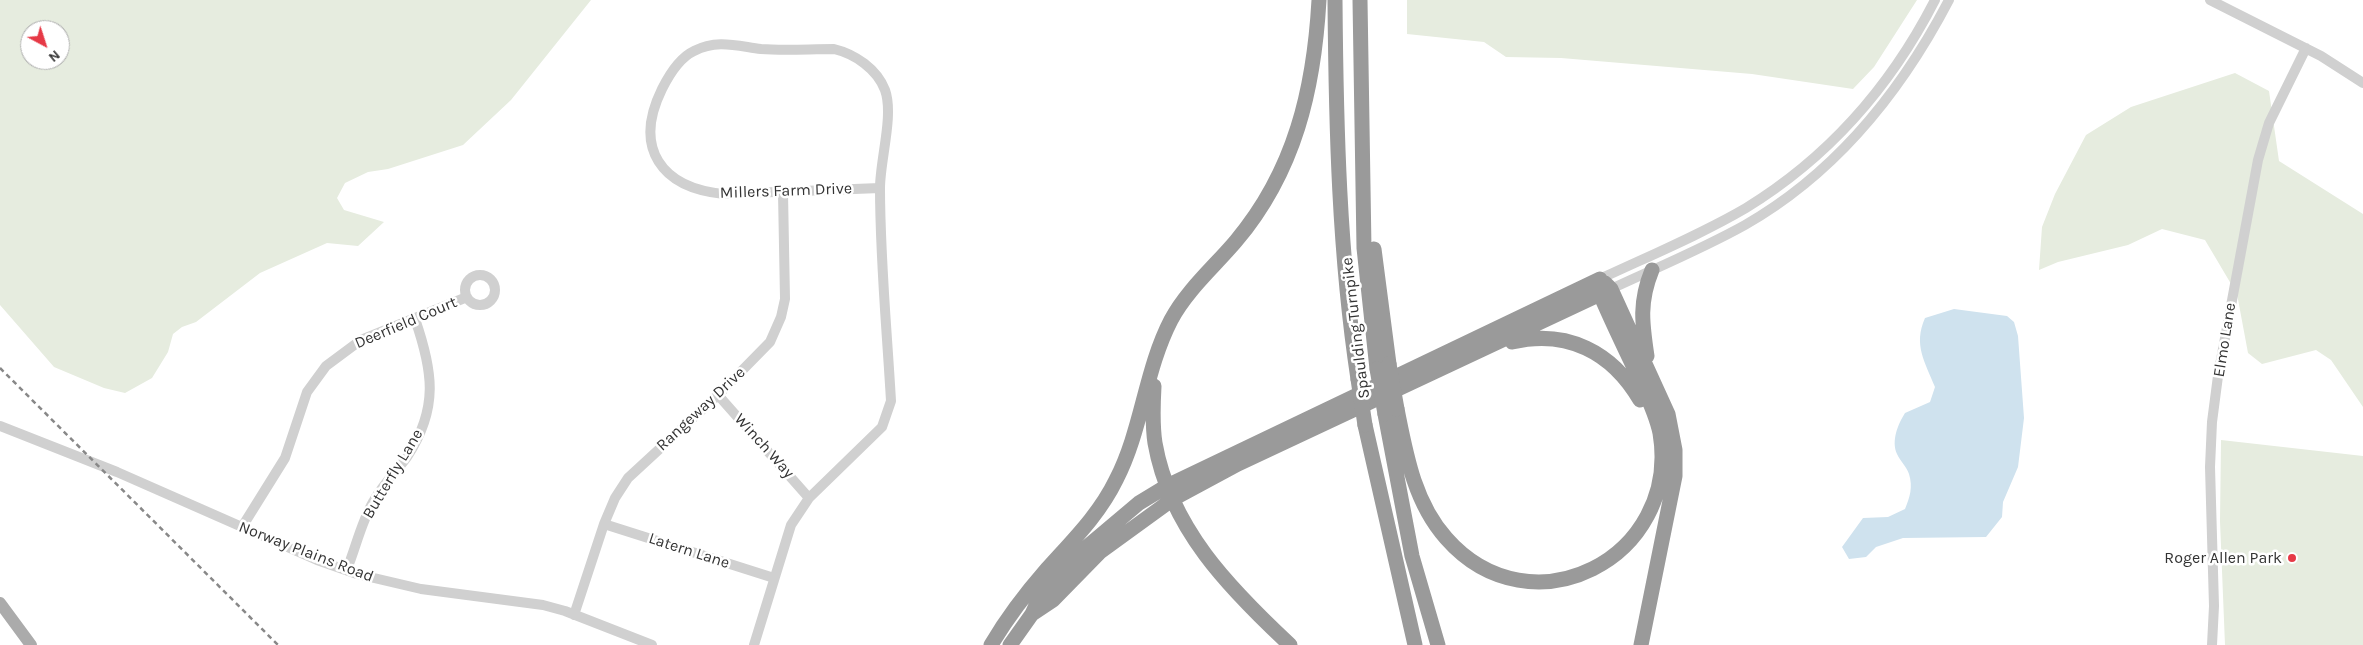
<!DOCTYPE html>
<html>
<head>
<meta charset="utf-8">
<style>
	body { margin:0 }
	#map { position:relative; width:2363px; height:645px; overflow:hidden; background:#fff; font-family:Karla,sans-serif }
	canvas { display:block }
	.north { position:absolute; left:20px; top:20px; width:50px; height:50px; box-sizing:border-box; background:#fff; border:1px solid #adadad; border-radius:50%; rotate:140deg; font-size:14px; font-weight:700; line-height:20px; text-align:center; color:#333 }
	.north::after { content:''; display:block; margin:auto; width:18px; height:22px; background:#e63946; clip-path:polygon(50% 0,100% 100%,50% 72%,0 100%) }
</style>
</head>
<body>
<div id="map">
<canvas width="2363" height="645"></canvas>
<div class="north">N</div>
</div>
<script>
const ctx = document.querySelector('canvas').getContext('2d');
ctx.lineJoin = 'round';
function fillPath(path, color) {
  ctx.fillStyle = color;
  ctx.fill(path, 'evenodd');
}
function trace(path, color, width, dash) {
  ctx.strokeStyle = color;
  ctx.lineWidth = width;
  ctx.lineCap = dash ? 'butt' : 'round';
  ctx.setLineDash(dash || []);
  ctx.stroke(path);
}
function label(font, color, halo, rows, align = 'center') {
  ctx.font = font + ' Karla,sans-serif';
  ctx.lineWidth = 5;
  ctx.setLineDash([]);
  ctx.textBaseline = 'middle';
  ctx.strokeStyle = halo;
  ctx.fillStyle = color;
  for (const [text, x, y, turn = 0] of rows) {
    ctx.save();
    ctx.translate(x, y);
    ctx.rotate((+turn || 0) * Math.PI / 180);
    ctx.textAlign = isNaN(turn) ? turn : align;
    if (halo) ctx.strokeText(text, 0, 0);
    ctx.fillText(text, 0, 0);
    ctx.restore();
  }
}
fillPath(new Path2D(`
	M0,0H591L511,100L463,145L388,169L368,172L345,183L337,198L344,210L384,222L358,246L327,243L260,273L196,322L182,327L173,334L168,352L152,378L125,393L104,388L54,367L0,305ZM30,30H60V60H30Z
	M1407,0H1917L1874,67L1853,89L1752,74L1561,58L1506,57L1484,42L1407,34Z
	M2235,73L2269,91L2279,161L2363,214V407L2331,360L2316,350L2262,364L2248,353L2237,294L2205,240L2162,229L2128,245L2058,262L2039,270L2042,227L2055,194L2086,135L2131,107Z
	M2221,440L2363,456V645H2225L2220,521Z`), '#e6ecdf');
fillPath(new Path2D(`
	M1954,309L2007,316L2014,322L2018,336L2024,418L2018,467L2003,502L2002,517L1986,537L1903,538L1876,547L1866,557L1849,559L1842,547L1863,518L1888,517L1905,509C1910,497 1913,487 1909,474C1907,467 1900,461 1897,454C1891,441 1898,424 1905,413L1930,402L1935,387C1925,362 1913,345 1925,318Z`), '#cfe2ee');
trace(new Path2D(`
	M2210,0L2321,56L2363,83
	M465 290a15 15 0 1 1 30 0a15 15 0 1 1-30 0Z
	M1600,279C1649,256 1700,235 1746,208C1829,157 1891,86 1935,0
	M1611,289C1656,268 1702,249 1745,225C1836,173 1901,92 1949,0
	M718,395L809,498
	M0,426L117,472L317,560L357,574L421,589L543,605L565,611L652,645
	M604,524L774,578
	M242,527L285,458L307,392L326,366L361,340L467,297
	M347,569C356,547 361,523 373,502C382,485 396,472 407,457C439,408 433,371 415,319
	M574,615L604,524L615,498L628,478L718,395L770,342L781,317L785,299L783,193
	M754,645L791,525L809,498L882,427L891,401C887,331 880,259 880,188C880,160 894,115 885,90C877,69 855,54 834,49C809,49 785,51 761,49C737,46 717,39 694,51C679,58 669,75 662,89C633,148 661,188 724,194L880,188
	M2212,645L2214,606L2210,467L2212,422L2218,376L2258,160L2269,123L2306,48`), '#d0d0d0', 10);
trace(new Path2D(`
	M0,603L31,645`), '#ababab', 12);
trace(new Path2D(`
	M1335,0C1336,126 1339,254 1358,379
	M1360,0L1364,248L1377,369
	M1374,249L1389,364
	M1605,283L1611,289L1668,414L1675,450V476L1641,645
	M1512,342C1567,329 1612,352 1640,400
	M1647,356C1642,323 1639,302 1652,270
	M1154,386C1153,404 1152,424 1155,443C1170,528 1229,588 1290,645
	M1397,409C1406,454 1414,502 1446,538C1531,635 1681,558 1660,433C1656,413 1646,394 1638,376C1625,349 1612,322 1600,294V285
	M1385,414L1412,556L1438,645
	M1365,425L1415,645
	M1032,614L1053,600L1100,552L1173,499L1238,464L1611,289
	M991,645C1007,618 1026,593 1047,569C1072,541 1099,515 1116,480C1142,430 1145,370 1171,320C1187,290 1214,267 1236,241C1295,171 1314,89 1319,0
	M1010,645L1032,614L1043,590L1088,546L1139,503L1167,486L1600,279`), '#9a9a9a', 15);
trace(new Path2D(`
	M0,368L278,645`), '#888', 2.5, [5, 4]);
trace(new Path2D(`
	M1389,364L1397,409
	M1377,369L1385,414
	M1358,379L1365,425`), '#9a9a9a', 15);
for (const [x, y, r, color] of [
	[2292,558,5,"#e63946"]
]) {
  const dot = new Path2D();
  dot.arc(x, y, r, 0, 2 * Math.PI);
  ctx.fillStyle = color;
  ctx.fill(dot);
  trace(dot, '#fff', 2);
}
label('16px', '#333', '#fff', [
	["Millers Farm Drive",786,191,-2],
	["Deerfield Court",406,323,-23],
	["Spaulding Turnpike",1356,328,-97],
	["Elmo Lane",2225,340,-81],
	["Rangeway Drive",701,409,-43],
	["Winch Way",764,446,48],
	["Butterfly Lane",393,474,-59],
	["Latern Lane",689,551,18],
	["Norway Plains Road",306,552,21]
]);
label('16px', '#333', '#fff', [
	["Roger Allen Park",2282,558]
], 'right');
</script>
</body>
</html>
